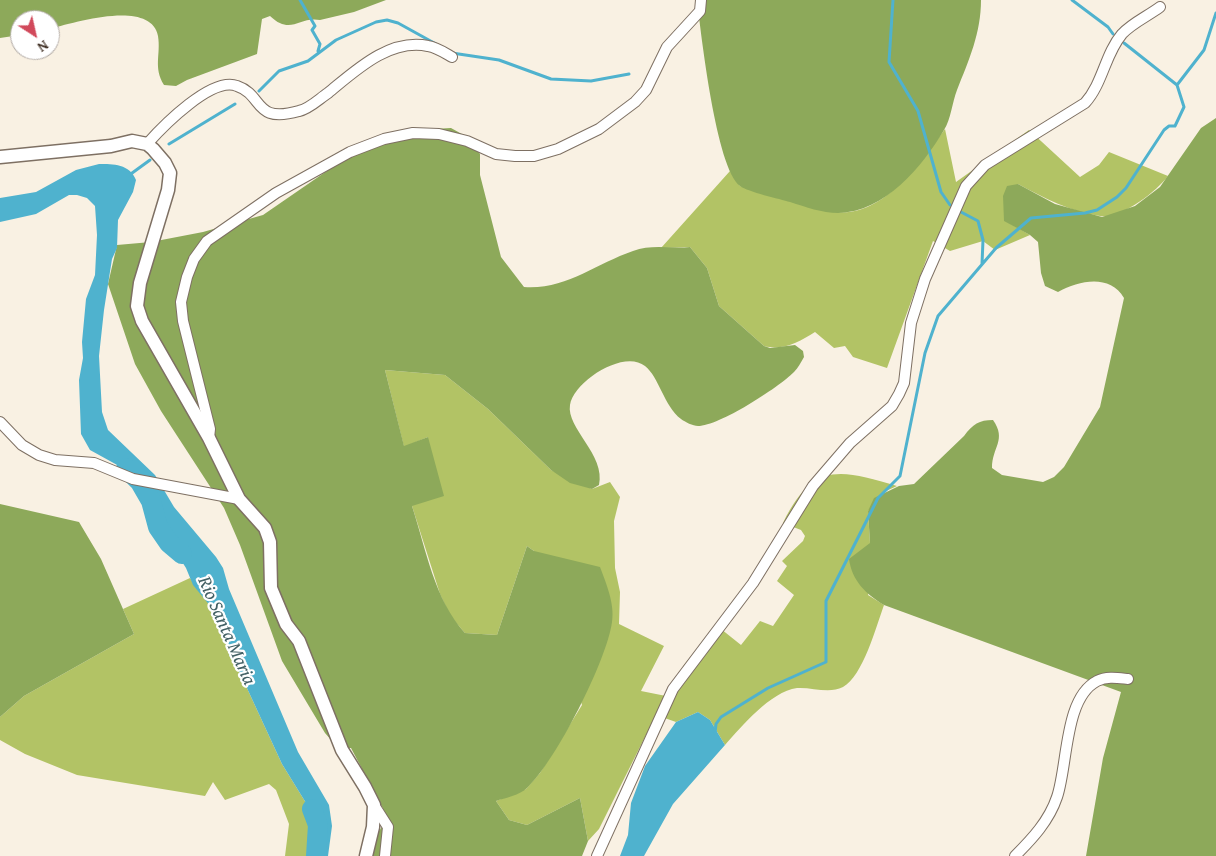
<!DOCTYPE html>
<html>
<head>
<meta charset="utf-8">
<style>
	body { margin:0 }
	#map { position:relative; width:1216px; height:856px; overflow:hidden; background:#f9f1e3; font-family:"Gentium Book Plus",serif }
	canvas { display:block }
	.north { position:absolute; left:10px; top:10px; width:50px; height:50px; box-sizing:border-box; background:#fff; border:1px solid #b1aaa5; border-radius:50%; rotate:145deg; font-size:14px; font-weight:700; line-height:20px; text-align:center; color:#3b2a1e }
	.north::after { content:''; display:block; margin:auto; width:18px; height:22px; background:#d1495b; clip-path:polygon(50% 0,100% 100%,50% 72%,0 100%) }
</style>
</head>
<body>
<div id="map">
<canvas width="1216" height="856"></canvas>
<div class="north">N</div>
</div>
<script>
const ctx = document.querySelector('canvas').getContext('2d');
ctx.lineJoin = 'round';
function fillPath(path, color) {
  ctx.fillStyle = color;
  ctx.fill(path, 'evenodd');
}
function trace(path, color, width, dash) {
  ctx.strokeStyle = color;
  ctx.lineWidth = width;
  ctx.lineCap = dash ? 'butt' : 'round';
  ctx.setLineDash(dash || []);
  ctx.stroke(path);
}
function label(font, color, halo, rows, align = 'center') {
  ctx.font = font + ' "Gentium Book Plus",serif';
  ctx.lineWidth = 4.5;
  ctx.setLineDash([]);
  ctx.textBaseline = 'middle';
  ctx.strokeStyle = halo;
  ctx.fillStyle = color;
  for (const [text, x, y, turn = 0] of rows) {
    ctx.save();
    ctx.translate(x, y);
    ctx.rotate((+turn || 0) * Math.PI / 180);
    ctx.textAlign = isNaN(turn) ? turn : align;
    if (halo) ctx.strokeText(text, 0, 0);
    ctx.fillText(text, 0, 0);
    ctx.restore();
  }
}
fillPath(new Path2D(`
	M945,129L956,182L1029,130L1080,177L1099,165L1109,152L1168,176C1156,192 1121,219 1100,216C1071,212 1044,198 1018,184L1004,220L1030,235L995,250L983,241L950,251L933,241L887,368L853,357L845,346L834,348L815,332C799,342 783,351 764,346L719,306L707,268L690,247L661,248L730,171L740,186C763,192 785,198 807,204C817,207 827,211 837,212C884,217 921,161 945,129Z
	M385,370L445,375L488,409L551,470L592,489L610,482L620,497L614,521L615,568L620,592L619,624L664,646L641,691L666,696L684,665L716,625L741,645L760,621L773,626L794,595L777,581L787,566L782,561L803,541L805,536L801,530L783,523C813,462 839,469 897,486L886,491L868,511L870,543L868,595L884,605C876,627 863,676 843,687C829,694 812,687 797,688C770,692 742,726 725,745L710,720L698,712L676,722L656,715L599,829L588,841L580,798L527,825L509,820L496,801L526,789L540,773L582,705L534,551L527,546L497,635L465,633L451,617L440,594L412,506L428,437L404,447Z
	M190,578L211,607L221,626L230,657L240,673L282,764L314,816L317,826V856H285L289,824L276,790L269,784L225,800L213,782L205,796L77,775L25,754L0,740V717L24,696L134,634L123,609Z`), '#b2c365');
fillPath(new Path2D(`
	M0,0H386L354,12L320,20C299,16 291,36 270,16L262,19L257,54L187,80L176,86L164,85C153,67 161,55 158,36C151,0 79,21 50,29V20H20V35L0,38Z
	M697,0H981C981,33 969,60 957,90C952,103 951,119 944,130C922,167 885,212 838,213C822,213 806,207 790,202C780,199 748,192 740,186C716,168 701,34 697,0Z
	M1216,118V856H1086L1103,758L1121,692L884,605C866,594 852,581 849,559L870,543L868,511L874,498L899,486L914,484L964,436C973,424 979,420 993,420C1007,440 992,447 992,468L1002,475L1043,482L1054,477L1064,467L1100,407L1124,298C1110,274 1080,280 1058,292L1045,286L1041,273L1038,242L1030,235L1004,221L1003,196L1007,186L1018,184L1055,204L1102,217L1135,206L1160,187L1201,128Z
	M451,128L469,138L480,154V175L501,257L524,287C566,290 595,264 633,251C651,244 671,249 690,247L707,268L719,306L764,346L770,348L795,345L803,351L804,357C801,362 798,368 794,372C778,388 719,426 698,426C693,426 685,422 681,419C664,406 659,377 645,366C624,349 574,381 570,405C566,428 606,455 599,485L592,489L570,483L551,470L488,409L445,375L385,370L404,446L428,437L444,496L412,506C426,549 434,599 465,633L497,635L527,546L534,551L600,567C606,583 615,604 612,622C607,660 556,761 527,788C520,795 505,798 496,801L509,820L527,825L580,798L588,841L582,856H366L373,840L388,818L351,748H338L325,733L282,661L240,545L224,508L161,411L135,364L108,284L117,245L151,242L203,232L263,215L353,153L416,130Z
	M0,504L79,522L101,559L134,634L24,696L0,717Z`), '#8da95a');
fillPath(new Path2D(`
	M99,164C113,164 130,164 136,180L133,192L118,220L117,248L112,259L104,310L99,356L102,412L108,430L155,475L174,507L216,557L223,568L229,589L298,752L329,805L332,826L328,856H317V826L314,816L282,764L240,673L230,657L221,626L211,607L193,585L186,568L159,526L153,499L148,492L134,483L119,466L90,450L81,434L79,380L83,358L82,342L86,299L95,275L97,235L95,206L87,198L77,195H69L36,214L0,222V198L36,192L76,170Z
	M698,712L710,720L725,745L673,804L644,856H620L628,835L631,803L645,766L676,722Z`), '#4fb2ce');
trace(new Path2D(`
	M300,0L315,26L312,30L320,44L318,51
	M893,0L889,62L918,111L941,192L950,205
	M1072,0L1108,27L1113,34
	M452,53L499,60L551,79L591,81L629,74
	M1177,85L1204,50L1216,13
	M259,91L279,71L308,61L336,40L376,22L387,20L398,23L436,44
	M169,144L235,104
	M128,176L150,160
	M961,212L978,221L983,240L982,264
	M715,733L716,724L721,717L768,688L826,662V601L878,498L900,476L925,353L938,316L996,248L1031,218L1085,213L1097,210L1117,197L1126,188L1164,130L1169,126H1175L1184,107L1177,85L1124,43`), '#4fb2ce', 3);
trace(new Path2D(`
	M126,468L140,482L151,501L158,527L169,543L182,554
	M312,809L318,825L316,856`), '#4fb2ce', 20);
const minor = new Path2D(`
	M147,144C163,126 212,76 237,86C264,95 253,124 299,111C309,109 319,99 328,93C355,71 389,38 428,46C436,47 445,53 452,57
	M0,422L22,445L39,455L55,460L94,463L133,479L239,499
	M209,438L210,429L183,321L181,302L187,277L194,259L207,241L276,193L350,152L384,139L413,133L439,134L467,141L496,154L515,156H534L558,149L599,129L635,102L646,90L667,47L700,11L701,0
	M374,805L388,827L385,856
	M597,856L673,689L753,583L813,486L850,443L892,406L899,394L904,383L911,323L925,279L966,186L985,165L1085,103C1103,83 1105,54 1122,34C1132,23 1148,16 1160,7
	M1015,856C1032,839 1049,821 1057,797C1068,765 1064,698 1097,681C1107,676 1118,678 1128,679`);
const tertiary = new Path2D(`
	M0,157L111,146L132,141L147,144L153,149L165,163L170,173L168,190L140,283L137,306L142,321L209,438L239,499L265,528L270,542L271,588L286,624L299,641L342,750L365,787L374,805L373,827L366,856`);
trace(minor, '#7e7063', 12);
trace(tertiary, '#7e7063', 15);
trace(minor, '#fff', 10);
trace(tertiary, '#fff', 12);
label('italic 19px', '#436064', '#fff', [
	["Rio Santa Maria",226,631,66]
]);
</script>
</body>
</html>
